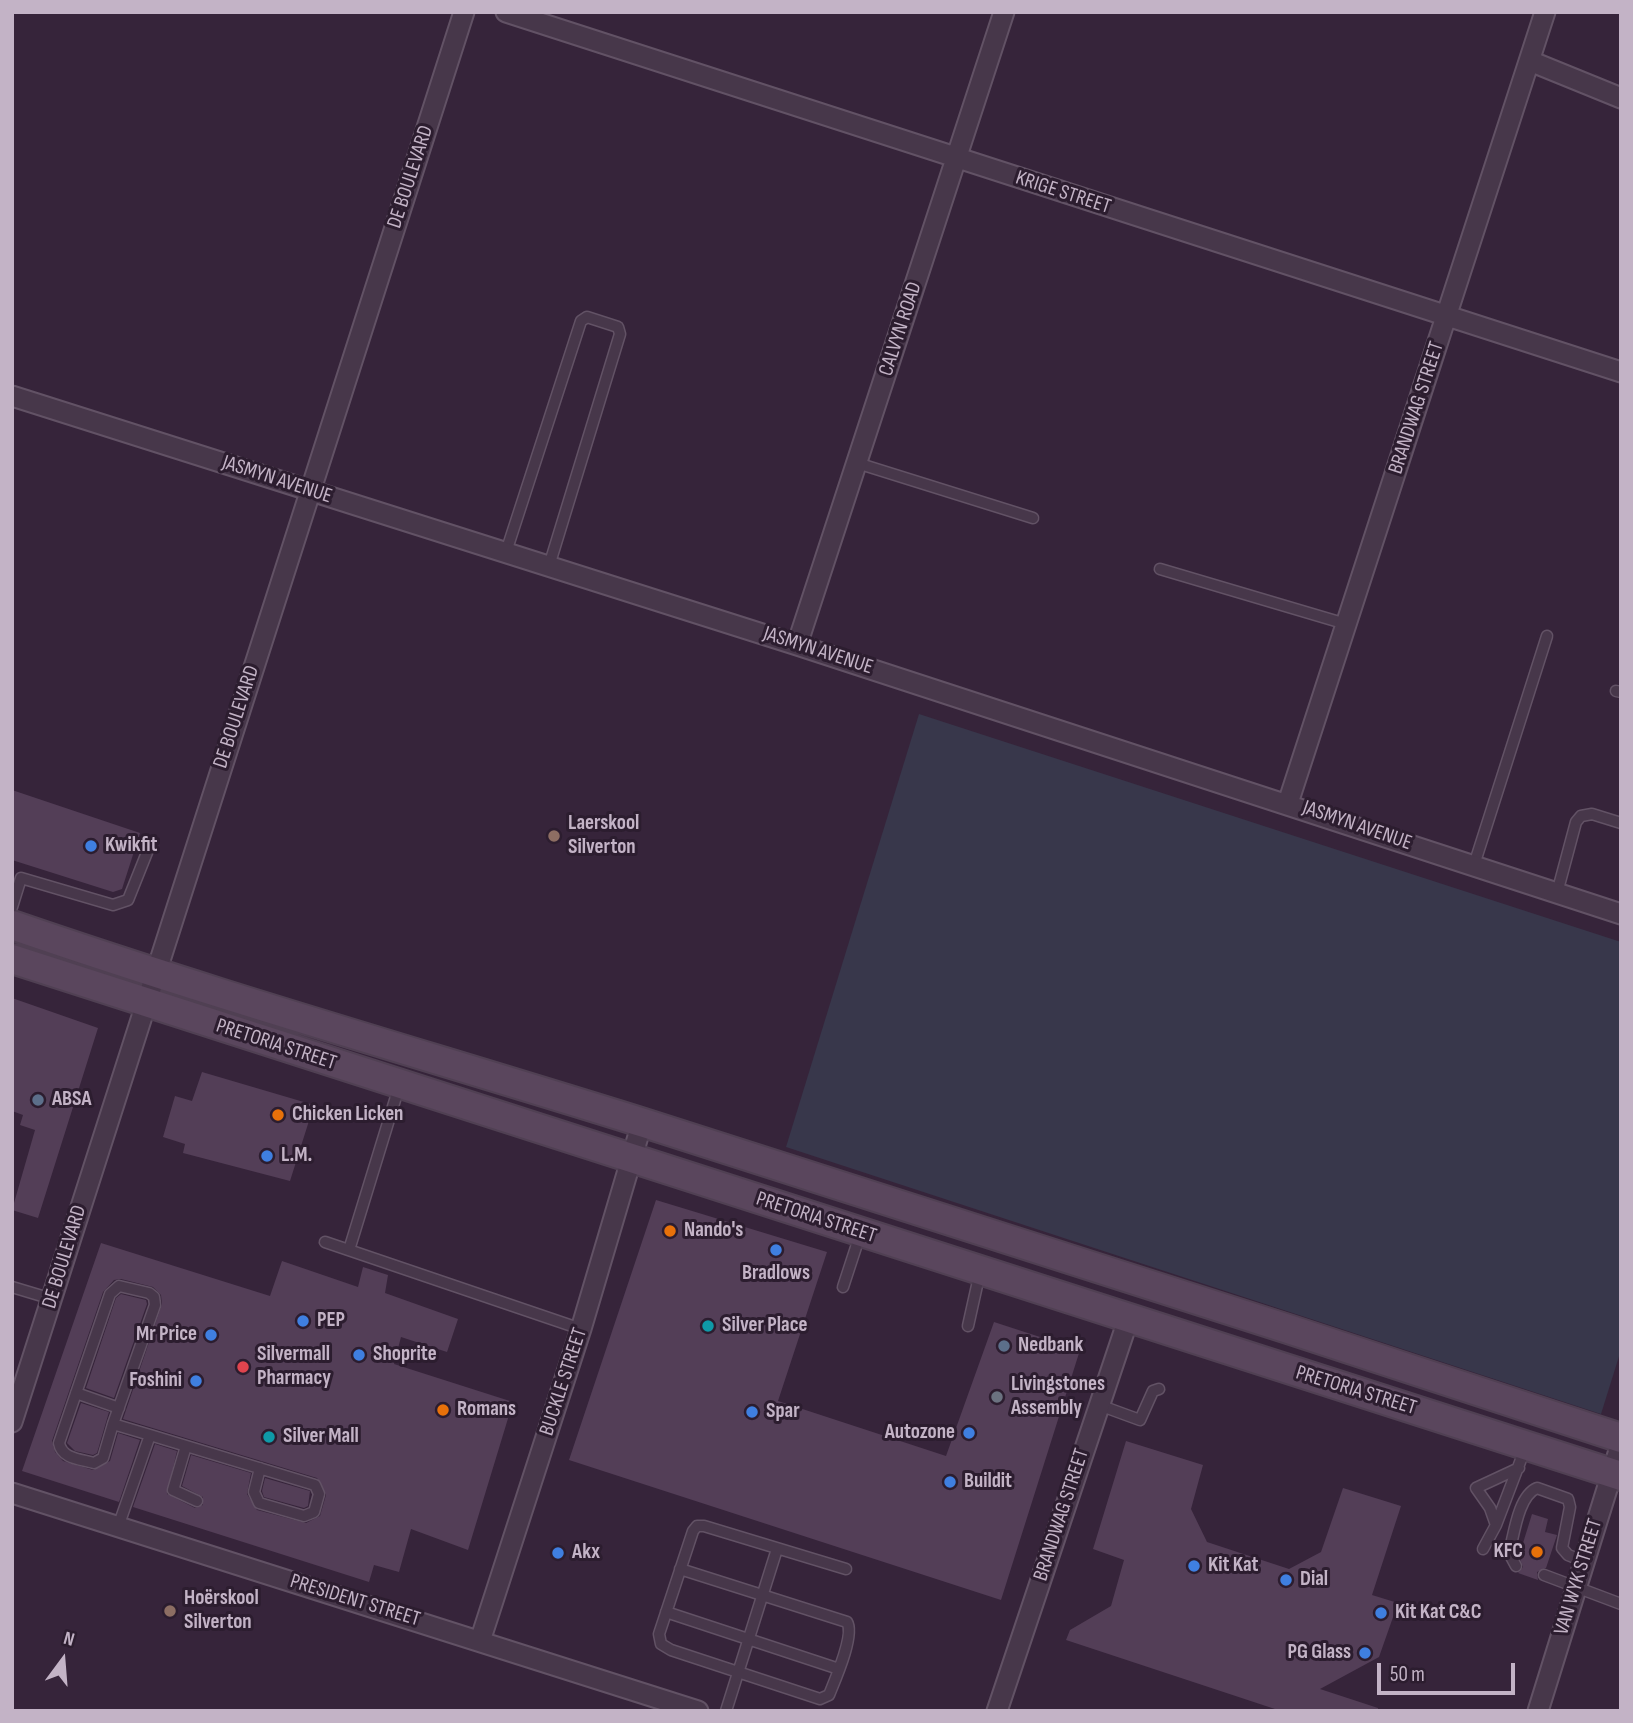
<!DOCTYPE html>
<html>
<head>
<meta charset="utf-8">
<style>
	body { margin:0 }
	#map { position:relative; width:1633px; height:1723px; overflow:hidden; background:#36243a; font-family:"Sofia Sans Condensed",sans-serif }
	canvas { display:block }
	.frame { position:absolute; inset:0; border:14px solid #c3b3c6; pointer-events:none }
	.north { position:absolute; left:28px; top:1625px; width:70px; height:70px; -webkit-text-stroke:5px #2c1d2f; paint-order:stroke; rotate:16deg; font-size:19px; font-weight:700; line-height:28px; text-align:center; color:#c3b3c6 }
	.north::after { content:''; display:block; margin:auto; width:24px; height:32px; background:#c3b3c6; clip-path:polygon(50% 0,100% 100%,50% 72%,0 100%) }
	.scale { position:absolute; left:1377px; top:1663px; width:138px; height:32px; box-sizing:border-box; border:4px solid #c3b3c6; border-top:0; padding-left:9px; font-size:21px; line-height:24px; white-space:nowrap; color:#c3b3c6; -webkit-text-stroke:5px #2c1d2f; paint-order:stroke }
</style>
</head>
<body>
<div id="map">
<canvas width="1633" height="1723"></canvas>
<div class="frame"></div>
<div class="north">N</div>
<div class="scale">50 m</div>
</div>
<script>
const ctx = document.querySelector('canvas').getContext('2d');
ctx.lineJoin = 'round';
function fillPath(path, color) {
  ctx.fillStyle = color;
  ctx.fill(path, 'evenodd');
}
function trace(path, color, width, dash) {
  ctx.strokeStyle = color;
  ctx.lineWidth = width;
  ctx.lineCap = dash ? 'butt' : 'round';
  ctx.setLineDash(dash || []);
  ctx.stroke(path);
}
function label(font, color, halo, rows, align = 'center') {
  ctx.font = font + ' "Sofia Sans Condensed",sans-serif';
  ctx.lineWidth = 6;
  ctx.setLineDash([]);
  ctx.textBaseline = 'middle';
  ctx.strokeStyle = halo;
  ctx.fillStyle = color;
  for (const [text, x, y, turn = 0] of rows) {
    ctx.save();
    ctx.translate(x, y);
    ctx.rotate((+turn || 0) * Math.PI / 180);
    ctx.textAlign = isNaN(turn) ? turn : align;
    if (halo) ctx.strokeText(text, 0, 0);
    ctx.fillText(text, 0, 0);
    ctx.restore();
  }
}
fillPath(new Path2D(`
	M919,714L1621,942V1350L1601,1414L786,1147Z`), '#38374b');
fillPath(new Path2D(`
	M12,790L140,833L122,889L113,892L12,860Z
	M12,998L98,1028L38,1218L12,1210L35,1130L20,1125L23,1115L12,1111Z
	M202,1072L314,1105L290,1181L183,1153L185,1144L163,1137L175,1096L192,1101Z
	M656,1200L827,1252L778,1401L946,1456L994,1322L1080,1350L1001,1600L569,1460Z
	M101,1243L270,1296L282,1261L358,1287L363,1267L388,1275L385,1293L458,1319L447,1352L401,1337L394,1364L513,1402L468,1550L411,1529L399,1572L374,1565L369,1582L133,1507L155,1444L177,1451L167,1494L195,1508L203,1505V1497L182,1486L191,1455L251,1473L247,1494L257,1510L306,1523L320,1516L326,1495L317,1478L123,1419L162,1304L161,1295L153,1287L121,1279L114,1280L103,1292L52,1441L55,1452L63,1461L93,1470L110,1461L118,1433L140,1440L119,1502L22,1471Z
	M121,1294L146,1300L147,1304L114,1398L86,1388L116,1298Z
	M81,1403L109,1412L97,1453L93,1455L75,1451L67,1443Z
	M1126,1441L1203,1465L1191,1509L1207,1542L1289,1569L1321,1552L1343,1488L1401,1506L1372,1595L1398,1603L1379,1657L1320,1689L1378,1708V1711H1281L1066,1640L1070,1630L1111,1606L1124,1560L1093,1549Z
	M265,1478L310,1491L308,1506L304,1508L264,1497L262,1491Z
	M1532,1514L1548,1519L1545,1532L1557,1535L1546,1568L1537,1572L1538,1580L1518,1573L1523,1567L1519,1556Z`), '#533e57');
const lane = new Path2D(`
	M857,463L1033,518
	M506,552L581,321L587,317L618,327L620,334L549,566
	M1160,569L1346,624
	M1616,691L1621,692
	M1474,865L1547,636
	M1557,893L1576,822L1581,816L1592,814L1621,823
	M12,907L21,878L113,905L128,900L148,850
	M325,1242L581,1329
	M349,1250L399,1087
	M12,1287L52,1299
	M843,1287L860,1235
	M968,1326L980,1272
	M76,1393L119,1408
	M1099,1405L1140,1420L1153,1391L1159,1389
	M113,1424L155,1305L154,1297L149,1293L119,1286L110,1294L59,1443C62,1459 80,1459 94,1463L103,1458L113,1424L150,1435
	M186,1446L173,1490L197,1501
	M1496,1525L1490,1508L1476,1488L1519,1468
	M118,1527L150,1435L315,1485L319,1494L314,1512L304,1516L259,1503L254,1492L260,1468
	M1483,1549L1496,1525L1525,1449
	M1516,1566L1509,1553C1514,1535 1518,1496 1537,1488L1568,1499L1570,1507L1562,1548L1568,1555L1583,1561
	M680,1569L847,1622C855,1635 835,1680 829,1695L820,1699L671,1650L661,1644L659,1634L693,1531L697,1526H704L846,1569
	M1544,1575L1621,1604
	M666,1612L839,1669
	M726,1711L777,1549`);
const street = new Path2D(`
	M506,12L1621,372
	M1530,61L1621,98
	M12,396L797,645L1621,914
	M797,645L1004,12
	M1288,803L1545,12
	M12,1422L464,12
	M12,1493L698,1711
	M480,1641L581,1329L642,1123
	M997,1711L1128,1320
	M1538,1711L1621,1444`);
const secondary = new Path2D(`
	M12,925C221,997 433,1057 644,1123C970,1225 1296,1331 1621,1438
	M12,959L1621,1476`);
trace(lane, '#625265', 13);
trace(street, '#625265', 23);
trace(secondary, '#504053', 32);
trace(lane, '#47374a', 10);
trace(street, '#47374a', 19);
trace(secondary, '#5a465d', 28);
for (const [x, y, r, color] of [
	[554,836,7,"#8d6e63"],
	[91,846,7,"#3f7fe0"],
	[38,1100,7,"#5c6f8a"],
	[278,1115,7,"#e8710a"],
	[267,1156,7,"#3f7fe0"],
	[670,1231,7,"#e8710a"],
	[776,1250,7,"#3f7fe0"],
	[303,1321,7,"#3f7fe0"],
	[708,1326,7,"#0f9aa8"],
	[211,1335,7,"#3f7fe0"],
	[1004,1346,7,"#5c6f8a"],
	[359,1355,7,"#3f7fe0"],
	[243,1367,7,"#e0444e"],
	[196,1381,7,"#3f7fe0"],
	[997,1397,7,"#6b7280"],
	[443,1410,7,"#e8710a"],
	[752,1412,7,"#3f7fe0"],
	[969,1433,7,"#3f7fe0"],
	[269,1437,7,"#0f9aa8"],
	[950,1482,7,"#3f7fe0"],
	[1537,1552,7,"#e8710a"],
	[558,1553,7,"#3f7fe0"],
	[1194,1566,7,"#3f7fe0"],
	[1286,1580,7,"#3f7fe0"],
	[170,1611,7,"#8d6e63"],
	[1381,1613,7,"#3f7fe0"],
	[1365,1653,7,"#3f7fe0"]
]) {
  const dot = new Path2D();
  dot.arc(x, y, r, 0, 2 * Math.PI);
  ctx.fillStyle = color;
  ctx.fill(dot);
  trace(dot, '#2c1d2f', 2.5);
}
label('21px', '#c3b3c6', '#2c1d2f', [
	["DE BOULEVARD",411,177,-72],
	["KRIGE STREET",1063,193,18],
	["CALVYN ROAD",901,329,-72],
	["BRANDWAG STREET",1417,408,-72],
	["JASMYN AVENUE",277,480,18],
	["JASMYN AVENUE",818,651,18],
	["DE BOULEVARD",237,717,-72],
	["JASMYN AVENUE",1357,826,19],
	["PRETORIA STREET",276,1045,18],
	["PRETORIA STREET",816,1218,18],
	["DE BOULEVARD",65,1257,-73],
	["BUCKLE STREET",564,1382,-72],
	["PRETORIA STREET",1356,1391,17],
	["BRANDWAG STREET",1062,1515,-72],
	["VAN WYK STREET",1579,1577,-73],
	["PRESIDENT STREET",355,1601,17]
]);
label('bold 21px', '#c3b3c6', '#2c1d2f', [
	["Laerskool",568,824],
	["Silverton",568,848],
	["Kwikfit",105,846],
	["ABSA",52,1100],
	["Chicken Licken",292,1115],
	["L.M.",281,1156],
	["Nando's",684,1231],
	["Bradlows",776,1274,"center"],
	["PEP",317,1321],
	["Silver Place",722,1326],
	["Mr Price",197,1335,"right"],
	["Nedbank",1018,1346],
	["Silvermall",257,1355],
	["Pharmacy",257,1379],
	["Shoprite",373,1355],
	["Foshini",182,1381,"right"],
	["Livingstones",1011,1385],
	["Assembly",1011,1409],
	["Romans",457,1410],
	["Spar",766,1412],
	["Autozone",955,1433,"right"],
	["Silver Mall",283,1437],
	["Buildit",964,1482],
	["KFC",1523,1552,"right"],
	["Akx",572,1553],
	["Kit Kat",1208,1566],
	["Dial",1300,1580],
	["Hoërskool",184,1599],
	["Silverton",184,1623],
	["Kit Kat C&C",1395,1613],
	["PG Glass",1351,1653,"right"]
], 'left');
</script>
</body>
</html>
